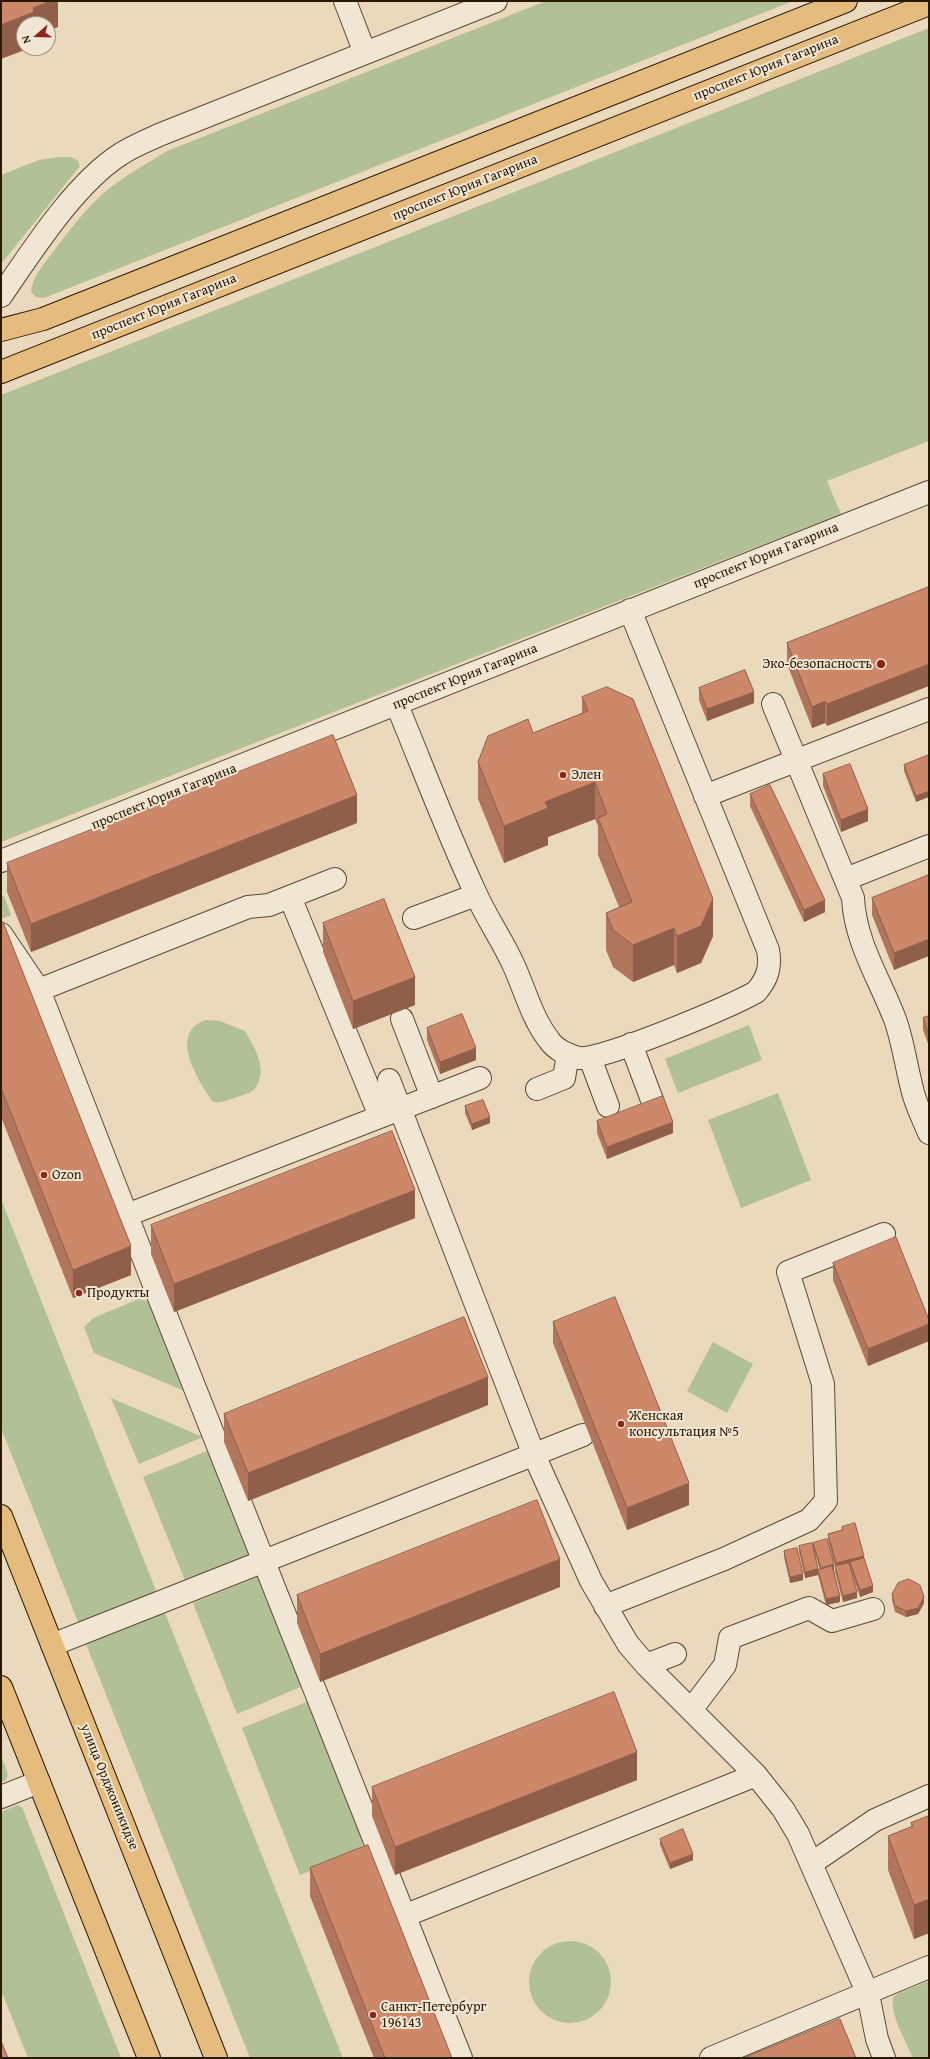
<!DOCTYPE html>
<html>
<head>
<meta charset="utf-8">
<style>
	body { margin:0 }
	#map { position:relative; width:930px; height:2059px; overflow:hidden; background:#ead9bd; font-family:"Gentium Book Plus",serif }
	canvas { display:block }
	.frame { position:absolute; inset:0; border:2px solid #291901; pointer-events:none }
	.north { position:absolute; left:16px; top:16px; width:40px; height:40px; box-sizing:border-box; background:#f1e6d4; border:1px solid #a19480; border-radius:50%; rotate:250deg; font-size:11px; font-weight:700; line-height:16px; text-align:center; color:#291901 }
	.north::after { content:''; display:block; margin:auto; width:14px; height:18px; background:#8f2418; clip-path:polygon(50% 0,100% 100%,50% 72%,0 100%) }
</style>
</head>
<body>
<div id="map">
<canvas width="930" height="2059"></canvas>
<div class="frame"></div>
<div class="north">N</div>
</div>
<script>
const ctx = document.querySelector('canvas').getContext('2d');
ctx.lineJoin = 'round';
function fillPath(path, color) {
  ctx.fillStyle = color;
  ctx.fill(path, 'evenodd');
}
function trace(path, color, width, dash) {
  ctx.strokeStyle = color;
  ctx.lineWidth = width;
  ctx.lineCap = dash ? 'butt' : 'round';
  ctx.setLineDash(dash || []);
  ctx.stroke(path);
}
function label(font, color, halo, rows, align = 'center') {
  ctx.font = font + ' "Gentium Book Plus",serif';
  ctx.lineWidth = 4;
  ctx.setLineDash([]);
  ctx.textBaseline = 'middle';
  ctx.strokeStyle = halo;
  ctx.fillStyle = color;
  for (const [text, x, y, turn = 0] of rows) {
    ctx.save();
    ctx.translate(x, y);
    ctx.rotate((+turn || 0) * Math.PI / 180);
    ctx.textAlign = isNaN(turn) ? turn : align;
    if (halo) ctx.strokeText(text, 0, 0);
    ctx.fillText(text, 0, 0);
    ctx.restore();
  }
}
fillPath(new Path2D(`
	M546,1H793L44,298L36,297L31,292C32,277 44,264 53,252C69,231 85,209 105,192C124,176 146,164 167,151Z
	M929,28V441L827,481L841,514L1,842V395Z
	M59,157H71L78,161L80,166L1,264V175L39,160Z
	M4,896L11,915L1,919V897Z
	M205,1020L220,1021L245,1031C254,1046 268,1069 256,1087C253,1092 246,1094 240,1096C231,1099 224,1103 213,1102C198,1080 168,1034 205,1020Z
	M749,1025L762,1060L678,1093L665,1059Z
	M778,1093L811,1180L741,1208L708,1120Z
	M1,1199L157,1593L78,1622L1,1428Z
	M139,1299L150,1302L187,1392L94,1353L84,1327L93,1318Z
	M713,1342L753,1364L727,1413L687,1391Z
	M111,1398L203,1437L139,1464Z
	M212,1449L255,1555L186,1583L143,1477Z
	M262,1575L305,1685L237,1714L193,1603Z
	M165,1613L343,2058H250L86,1644Z
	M311,1700L360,1827L363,1850L300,1875L242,1728Z
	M1,1755L8,1774L6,1780L1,1782Z
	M17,1805L22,1807L121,2058H28L1,1990V1812Z
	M529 1982a41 41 0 1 1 82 0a41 41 0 1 1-82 0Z
	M929,1981V2058H913C906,2040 890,2017 893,1997L899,1993Z`), '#b1c096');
const minor = new Path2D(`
	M345,1L365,53
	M1,296C32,251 75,183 121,154C133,146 146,141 159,135L496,1
	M773,704L853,898C855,943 881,981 896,1022C904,1046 907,1072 914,1096C918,1109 924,1121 929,1133
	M397,705C423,768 447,832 476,894C487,919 503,941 514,966C525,990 532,1018 549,1040C555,1049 568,1056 579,1058C602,1061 731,1006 756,992C768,978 771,967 768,950L630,610
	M705,796L929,709
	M1,861L929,492
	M846,879L929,846
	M290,897L380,1116
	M414,918L476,895
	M1,934L39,990L152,1280L461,2058
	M39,990L248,907L269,905L335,879
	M402,1019L432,1097
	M631,1044L652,1100
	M590,1058L608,1106
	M389,1080L534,1455L591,1581L628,1644L646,1665L756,1775L783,1809L798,1834L868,1994L877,2039L884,2058
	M537,1089L564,1078L568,1054
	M127,1215L480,1078
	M605,1606L724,1559L809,1520L826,1501L823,1384L788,1272L884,1234
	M52,1645L583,1435
	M646,1665L675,1654
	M691,1710L725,1665L730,1638L809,1608L832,1621L873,1609
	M1,1797L39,1782
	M812,1863L875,1820L929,1796
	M404,1916L756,1775
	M711,2058L929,1967`);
const major = new Path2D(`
	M1,330L43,319L846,1
	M1,372L929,4
	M1,1516L216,2058
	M1,1687L149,2058`);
trace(minor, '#594930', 24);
trace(major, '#291901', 24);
trace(minor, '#f1e6d4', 22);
trace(major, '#e5bc7e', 22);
fillPath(new Path2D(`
	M929,587L827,726L825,723L812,728L787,664V643Z
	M699,688L754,703L707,721L699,700Z
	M582,697L713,936L701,963L677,973L674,965L633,982L613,967L606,950V913L619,907L598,855V826L595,819L548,837V845L504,863L478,799V762L533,733L582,713Z
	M929,755L916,802L904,771V765Z
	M823,774L868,821L841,832L823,786Z
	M750,794L825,912L804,922L750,806Z
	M357,823L31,952L7,892V863Z
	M929,875L894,970L872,915V898Z
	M1,923L131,1275L73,1298L1,1117Z
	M323,923L415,1005L353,1029L323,952Z
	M929,1016V1046L923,1030V1018Z
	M427,1028L476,1060L440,1074L427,1040Z
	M465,1106L490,1123L472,1130L465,1113Z
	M597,1121L673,1133L607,1159L597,1133Z
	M415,1218L174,1312L151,1254V1225Z
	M833,1263L929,1320V1341L868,1366L833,1280Z
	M553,1322L689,1505L627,1530L553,1343Z
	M488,1405L248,1501L224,1442V1414Z
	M842,1527L864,1558L873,1592L860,1597L850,1568V1566L857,1598L843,1602L835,1572V1566L828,1540V1534L842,1530Z
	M813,1543L834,1570L840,1602L826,1605L818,1575L805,1578L799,1552V1546L813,1548ZM815,1554L820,1570H818Z
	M784,1551L803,1580L790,1583L784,1557Z
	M560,1587L320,1682L297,1623V1595Z
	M892,1594L924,1603L918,1614L906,1617L895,1612L892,1600Z
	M637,1780L395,1875L372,1816V1787Z
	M929,1816V1933L914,1939L888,1870V1836L911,1827V1823Z
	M660,1839L693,1860L670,1869L660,1845Z
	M310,1868L452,2058H374L310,1896Z`), '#b0755b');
fillPath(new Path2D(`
	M44,1H58V27L48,31V24H24V48H30L1,59V25L33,8Z
	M929,664V686L827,726V704Z
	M754,692V703L707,721V709Z
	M825,701V723L812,728V707Z
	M595,782V819L548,837V845L504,863V826L545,802Z
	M929,791V797L916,802V796Z
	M357,795V823L31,952V924Z
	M868,809V821L841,832V820Z
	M713,899V936L701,963L677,973V936Z
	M825,900V912L804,922V910Z
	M674,928V965L633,982V945Z
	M929,939V956L894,970V953Z
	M415,977V1005L353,1029V1001Z
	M476,1048V1060L440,1074V1062Z
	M490,1117V1123L472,1130V1124Z
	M673,1122V1133L607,1159V1147Z
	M415,1190V1218L174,1312V1284Z
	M131,1246V1275L73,1298V1270Z
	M929,1324V1341L868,1366V1349Z
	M488,1377V1405L248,1501V1473Z
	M689,1483V1505L627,1530V1508Z
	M864,1556V1562H850V1566L836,1570V1563Z
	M560,1559V1587L320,1682V1654Z
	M834,1564V1570L821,1574V1568Z
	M818,1569V1575L805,1578V1572Z
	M803,1574V1580L790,1583V1577Z
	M873,1586V1592L860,1597V1590Z
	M857,1592V1598L843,1602V1596Z
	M840,1596V1602L826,1605V1599Z
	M924,1597V1603L918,1614L906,1617V1611Z
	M637,1752V1780L395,1875V1847Z
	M693,1854V1860L670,1869V1863Z
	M929,1899V1933L914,1939V1905Z`), '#905f4a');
const building = new Path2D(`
	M1,1H45L46,3L33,8L34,12L1,25Z
	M929,587V664L827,704L825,701L812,707L787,643Z
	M745,670L754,692L707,709L699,688Z
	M607,687L633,699L713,899L701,926L677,936L674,928L633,945L613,930L606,913L632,902L598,818L607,814L595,782L545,802L548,808L504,826L478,762L488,736L528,719L533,733L588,711L582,697Z
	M333,735L357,795L31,924L7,863Z
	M929,755V791L916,796L904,765Z
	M850,764L868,809L841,820L823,774Z
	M770,785L825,900L804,910L750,794Z
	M929,875V939L894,953L872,898Z
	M384,899L415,977L353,1001L323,923Z
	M3,922L131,1246L73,1270L1,1088V923Z
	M462,1014L476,1048L440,1062L427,1028Z
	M929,1016V1035L923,1018Z
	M663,1096L673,1122L607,1147L597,1121Z
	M483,1100L490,1117L472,1124L465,1106Z
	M392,1131L415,1190L174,1284L151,1225Z
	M896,1237L929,1320V1324L868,1349L833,1263Z
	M615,1297L689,1483L627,1508L553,1322Z
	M464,1317L488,1377L248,1473L224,1414Z
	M537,1500L560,1559L320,1654L297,1595Z
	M855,1523L864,1556L836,1563L828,1534L842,1530V1527Z
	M827,1539L834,1564L821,1568L813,1543Z
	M812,1543L818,1569L805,1572L799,1546Z
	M797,1548L803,1574L790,1577L784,1551Z
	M864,1558L873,1586L860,1590L850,1562Z
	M849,1563L857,1592L843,1596L835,1566Z
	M832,1566L840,1596L826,1599L818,1570Z
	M909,1579L920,1585L924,1597L918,1608L906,1611L895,1606L892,1594L898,1583Z
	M614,1692L637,1752L395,1847L372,1787Z
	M929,1816V1899L914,1905L888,1836L913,1826L911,1823Z
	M683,1829L693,1854L670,1863L660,1839Z
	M368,1845L452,2058H385L310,1868Z
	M840,2019L856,2058H744Z
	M1,2041L8,2058H1Z`);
fillPath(building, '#cd886a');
trace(building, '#905f4a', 1);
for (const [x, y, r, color] of [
	[881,664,5,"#8f2418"],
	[563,775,4,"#8f2418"],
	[44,1175,4,"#8f2418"],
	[79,1293,4,"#8f2418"],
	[621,1424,4,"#8f2418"],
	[373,2015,4,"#8f2418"]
]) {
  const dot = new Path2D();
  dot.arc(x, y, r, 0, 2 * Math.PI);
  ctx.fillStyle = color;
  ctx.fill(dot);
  trace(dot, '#f1e6d4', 1.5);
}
label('14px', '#291901', '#f1e6d4', [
	["проспект Юрия Гагарина",766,68,-22],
	["проспект Юрия Гагарина",465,188,-22],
	["проспект Юрия Гагарина",164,307,-22],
	["проспект Юрия Гагарина",766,556,-22],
	["проспект Юрия Гагарина",465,677,-22],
	["проспект Юрия Гагарина",164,797,-22],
	["улица Орджоникидзе",109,1787,68]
]);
label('14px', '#291901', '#f1e6d4', [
	["Эко-безопасность",872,664,"right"],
	["Элен",571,775],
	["Ozon",52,1175],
	["Продукты",87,1293],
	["Женская",629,1416],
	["консультация №5",629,1432],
	["Санкт-Петербург",381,2007],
	["196143",381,2023]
], 'left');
</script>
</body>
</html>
